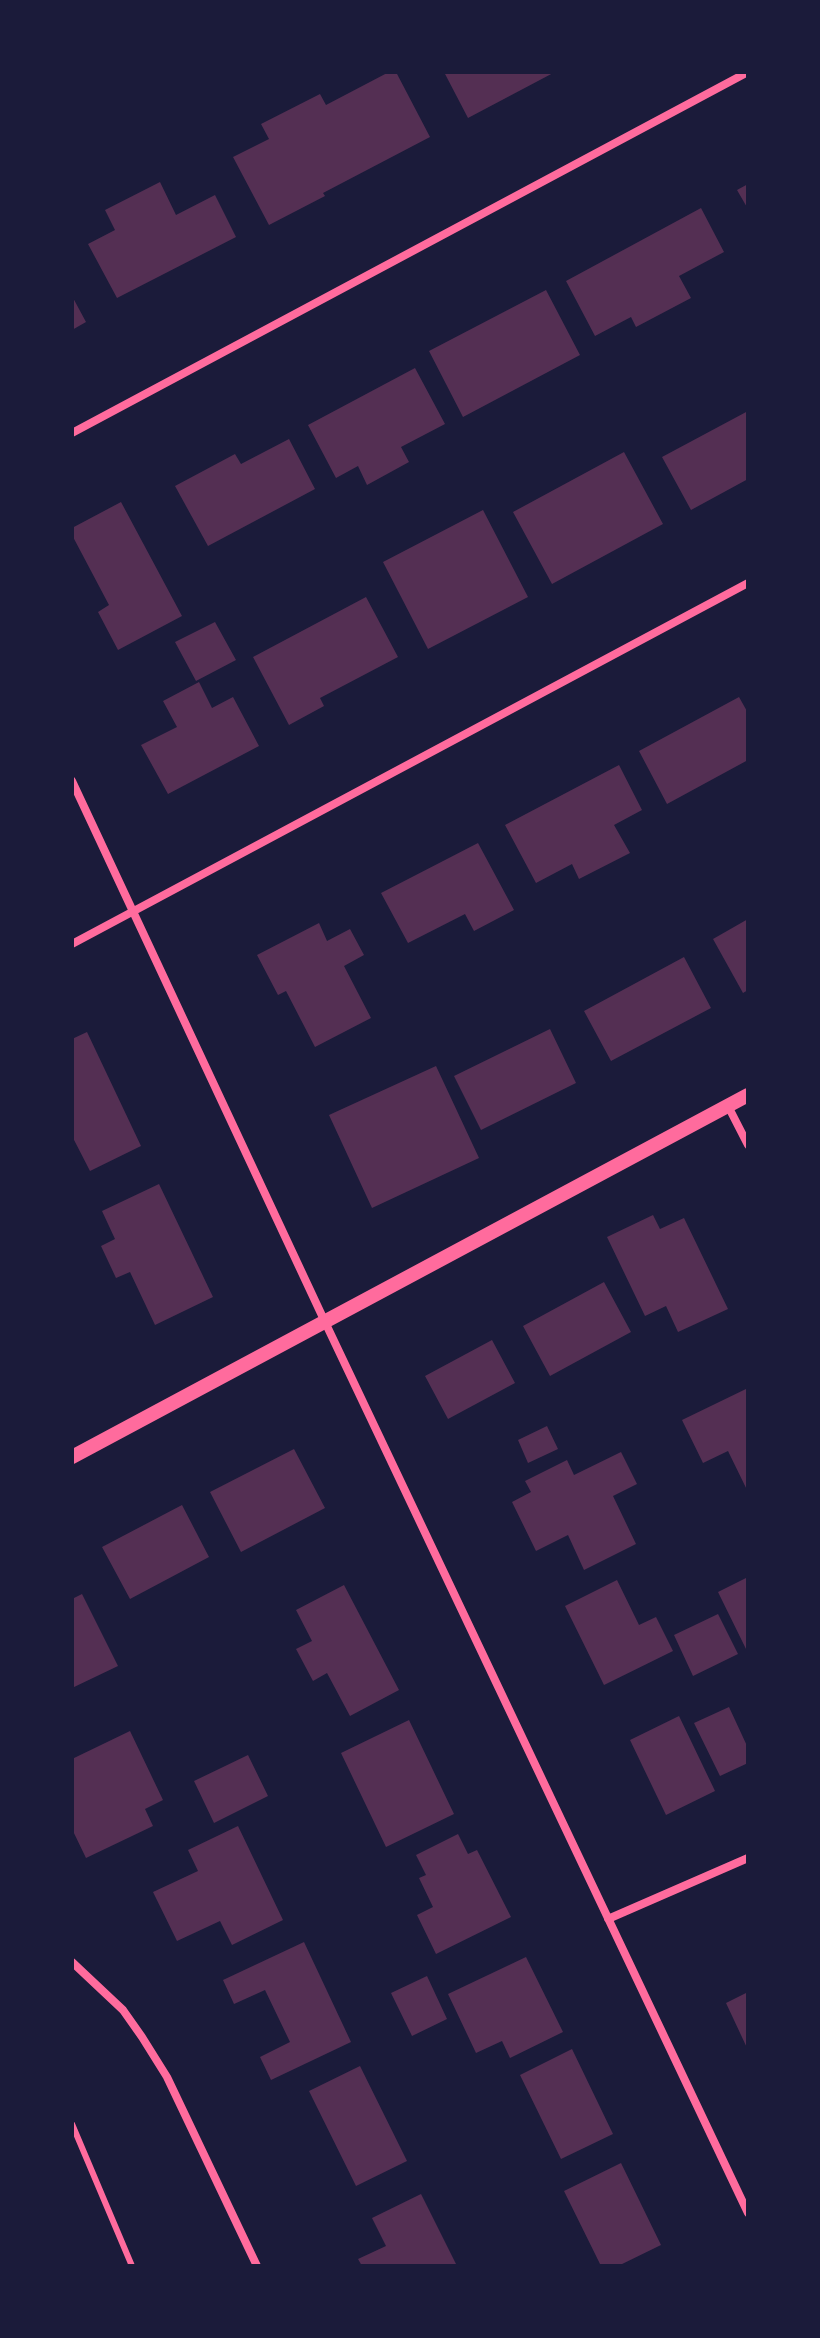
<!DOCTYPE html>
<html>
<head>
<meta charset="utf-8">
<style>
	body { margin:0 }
	#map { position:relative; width:820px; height:2338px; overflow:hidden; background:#1b1b3a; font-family:"Fira Sans",sans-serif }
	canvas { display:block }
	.frame { position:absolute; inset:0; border:74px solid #1b1b3a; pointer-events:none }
</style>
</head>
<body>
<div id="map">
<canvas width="820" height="2338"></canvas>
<div class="frame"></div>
</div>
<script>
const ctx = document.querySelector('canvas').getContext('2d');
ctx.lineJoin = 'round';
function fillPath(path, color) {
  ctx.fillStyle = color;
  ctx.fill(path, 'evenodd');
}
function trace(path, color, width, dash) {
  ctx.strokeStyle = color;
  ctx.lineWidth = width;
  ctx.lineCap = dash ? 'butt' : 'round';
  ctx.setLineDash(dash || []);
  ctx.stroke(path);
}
fillPath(new Path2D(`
	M389,72H396L430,137L323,193L325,196L269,225L233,157L269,139L261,124L320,94L326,105Z
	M444,72H555L468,118Z
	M160,182L176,215L215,195L236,237L117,298L88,244L115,230L105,210Z
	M748,184V209L737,190Z
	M701,208L724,252L679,276L691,298L636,327L631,317L595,336L566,281Z
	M546,290L580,355L463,417L429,351Z
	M72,296L86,322L72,330Z
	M415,368L445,424L401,447L409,462L367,485L358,466L336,478L308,425Z
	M748,411V479L691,510L662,457Z
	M289,439L315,489L208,546L175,486L235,454L241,464Z
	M624,452L663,524L552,584L513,512Z
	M121,502L182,616L118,650L98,612L109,605L72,535V528Z
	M483,510L528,597L428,649L383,562Z
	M366,597L398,657L320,698L324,706L289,725L253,657Z
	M215,622L236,660L196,681L175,642Z
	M199,682L212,708L233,697L259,746L168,794L141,745L177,727L163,701Z
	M739,697L748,713V760L667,804L639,751Z
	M619,765L642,810L614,825L630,853L579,879L572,864L536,883L505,825Z
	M478,843L514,910L474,931L465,914L408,943L381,893Z
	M748,919V990L743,993L713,939Z
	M319,923L327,941L350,929L364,955L344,966L371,1018L315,1047L286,991L278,995L257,955Z
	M684,957L711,1008L611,1061L584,1011Z
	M550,1029L576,1083L481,1130L454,1076Z
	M87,1032L141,1146L90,1171L72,1136V1039Z
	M436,1066L479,1158L372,1208L329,1115Z
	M159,1184L213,1297L155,1325L130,1272L116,1278L101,1246L115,1239L102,1211Z
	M653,1215L660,1229L684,1218L728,1309L678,1332L666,1306L645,1316L607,1237Z
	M604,1282L631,1332L550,1376L523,1326Z
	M492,1340L515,1383L448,1419L425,1376Z
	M748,1388V1492L728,1451L703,1463L682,1420Z
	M547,1426L558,1449L528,1463L518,1440Z
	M294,1449L325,1508L241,1552L210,1492Z
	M621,1452L637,1484L613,1496L636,1544L584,1570L568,1535L536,1551L512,1502L531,1492L525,1481L567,1460L574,1475Z
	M182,1505L209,1557L130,1599L102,1547Z
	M748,1577V1648L746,1649L718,1592Z
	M617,1580L639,1625L656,1617L673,1651L604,1685L565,1606Z
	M344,1585L399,1690L350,1716L327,1673L313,1681L296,1649L312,1641L296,1610Z
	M82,1594L118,1666L72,1688V1599Z
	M718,1614L738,1654L693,1676L674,1635Z
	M729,1707L748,1748V1763L720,1776L694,1723Z
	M679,1716L715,1791L666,1815L630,1740Z
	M409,1720L454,1814L386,1847L341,1753Z
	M130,1731L163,1800L145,1809L153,1826L86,1858L72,1829V1759Z
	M248,1755L268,1796L214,1823L194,1781Z
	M238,1826L283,1920L232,1945L220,1921L177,1941L153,1892L198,1871L188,1850Z
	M458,1834L468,1854L477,1850L511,1917L436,1954L417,1915L433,1907L419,1878L426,1875L416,1855Z
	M304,1942L351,2042L271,2080L260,2057L290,2042L265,1990L234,2004L223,1980Z
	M526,1957L563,2032L510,2058L502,2041L476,2053L448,1994Z
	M427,1976L447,2019L412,2036L391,1993Z
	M748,1992V2050L726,2003Z
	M572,2049L613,2134L561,2159L520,2075Z
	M360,2066L407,2161L356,2186L309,2091Z
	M621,2163L661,2245L618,2266H601L564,2191Z
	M421,2194L457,2266H362L358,2259L386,2246L372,2218Z`), '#542f53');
trace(new Path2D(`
	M72,2124L132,2266`), '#ff6b9d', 6);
trace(new Path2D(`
	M72,433L748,72
	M72,781L325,1322L748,2213
	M72,944L748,583
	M728,1106L748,1145
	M608,1919L748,1858
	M72,1962L123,2010L142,2037L167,2077L257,2266`), '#ff6b9d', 8);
trace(new Path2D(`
	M72,1457L748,1095`), '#ff6b9d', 14);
</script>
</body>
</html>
